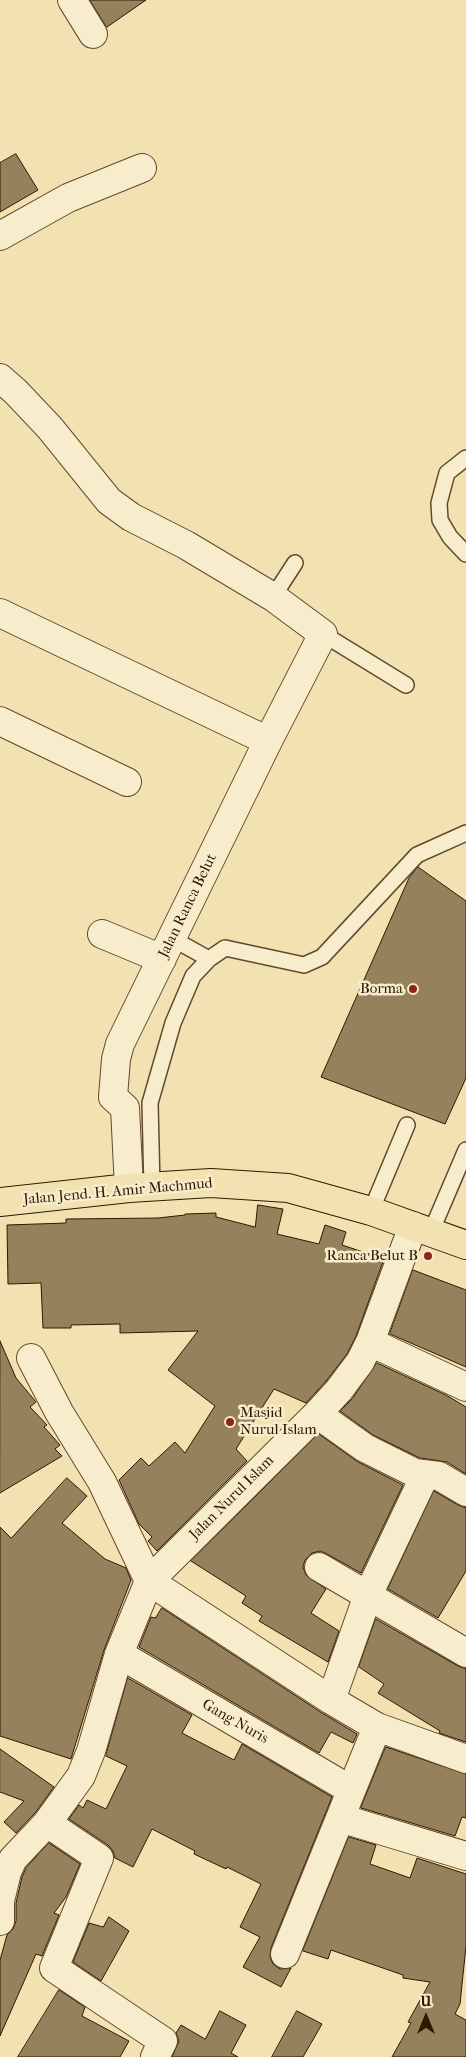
<!DOCTYPE html>
<html>
<head>
<meta charset="utf-8">
<style>
	body { margin:0 }
	#map { position:relative; width:466px; height:2057px; overflow:hidden; background:#f3e2b1; font-family:"IM FELL French Canon",serif }
	canvas { display:block }
	.north { position:absolute; left:401px; top:1992px; width:50px; height:50px; -webkit-text-stroke:4px #f7eccc; paint-order:stroke; rotate:0deg; font-size:14px; font-weight:700; line-height:20px; text-align:center; color:#301800 }
	.north::after { content:''; display:block; margin:auto; width:18px; height:22px; background:#301800; clip-path:polygon(50% 0,100% 100%,50% 72%,0 100%) }
</style>
</head>
<body>
<div id="map">
<canvas width="466" height="2057"></canvas>
<div class="north">U</div>
</div>
<script>
const ctx = document.querySelector('canvas').getContext('2d');
ctx.lineJoin = 'round';
function fillPath(path, color) {
  ctx.fillStyle = color;
  ctx.fill(path, 'evenodd');
}
function trace(path, color, width, dash) {
  ctx.strokeStyle = color;
  ctx.lineWidth = width;
  ctx.lineCap = dash ? 'butt' : 'round';
  ctx.setLineDash(dash || []);
  ctx.stroke(path);
}
function label(font, color, halo, rows, align = 'center') {
  ctx.font = font + ' "IM FELL French Canon",serif';
  ctx.lineWidth = 5;
  ctx.setLineDash([]);
  ctx.textBaseline = 'middle';
  ctx.strokeStyle = halo;
  ctx.fillStyle = color;
  for (const [text, x, y, turn = 0] of rows) {
    ctx.save();
    ctx.translate(x, y);
    ctx.rotate((+turn || 0) * Math.PI / 180);
    ctx.textAlign = isNaN(turn) ? turn : align;
    if (halo) ctx.strokeText(text, 0, 0);
    ctx.fillText(text, 0, 0);
    ctx.restore();
  }
}
const building = new Path2D(`
	M90,0H146L107,27Z
	M16,154L38,190L0,212V163Z
	M418,867L466,901V1078L445,1124L321,1077L409,878Z
	M258,1205L283,1209L277,1234L319,1244L325,1225L346,1232L342,1245L384,1259L356,1336L347,1354L327,1380L306,1403L274,1389L236,1449L247,1461L157,1551L148,1541L152,1537L139,1524L119,1480L141,1458L149,1466L175,1442L185,1453L213,1409L215,1406L168,1370L198,1331L120,1333V1324L71,1325V1328H43L41,1283L8,1284L7,1225L66,1223V1219L158,1218L185,1215V1214L216,1213V1217L255,1227Z
	M413,1270L466,1290V1367L390,1334Z
	M0,1341L16,1378L36,1402L30,1407L47,1425L44,1427L60,1445L55,1449L62,1456L0,1493Z
	M377,1363L446,1395L466,1407V1474L447,1462L420,1458L373,1435L340,1411L352,1399Z
	M319,1434L358,1462L403,1485L361,1573L327,1554L320,1551L312,1553L305,1560L303,1567L306,1575L326,1589L311,1613L339,1631L328,1662L259,1621L262,1616L242,1603L246,1596L191,1561Z
	M67,1478L87,1496L62,1523L105,1559L126,1568L131,1580L104,1650L71,1759L0,1736V1527L11,1538Z
	M434,1491L458,1505L466,1508V1571L438,1618L388,1589Z
	M162,1608L322,1713L357,1734L353,1743L331,1732L319,1753L139,1647L151,1617L155,1618Z
	M376,1619L458,1666L466,1669V1742L439,1733L440,1731L378,1693L384,1684L359,1667Z
	M128,1678L192,1715L182,1733L234,1760L242,1744L332,1797L271,1948L270,1957L273,1964L280,1969L291,1968L281,1987L243,1967L260,1937L240,1927L261,1884L227,1867L226,1869L194,1854L195,1851L152,1829L133,1867L115,1858L113,1851L108,1845L69,1819L79,1805L83,1808L87,1800L106,1809L127,1766L106,1756Z
	M386,1747L466,1774V1818L462,1817L455,1836L361,1808Z
	M0,1749L54,1787L35,1813L16,1833L4,1822L24,1801L0,1792Z
	M349,1837L376,1845L370,1864L410,1878L417,1858L466,1874V1946L460,2004L455,2014L466,2020V2057H392L411,2023L408,2022L430,1982L403,1978V1975L331,1950L328,1959L303,1951Z
	M49,1843L80,1864L66,1897L54,1913L59,1915L42,1956L36,1954L0,2036V1960L7,1935L13,1929L16,1921V1903L22,1877L26,1868Z
	M109,1917L129,1931L101,1981L73,1962L89,1923L103,1927Z
	M59,1990L85,2007L82,2016L129,2041L120,2057H18Z
	M220,2011L246,2025L231,2053L238,2057H172L179,2041L176,2033L181,2025L205,2039Z
	M297,2011L322,2024L303,2057H272Z`);
fillPath(building, '#95815c');
trace(building, '#301800', 1);
const service = new Path2D(`
	M466,458L447,473L439,503L440,520L450,537L466,554
	M273,597L295,563
	M323,634L406,685
	M182,944L209,959
	M152,1187L150,1103L173,1023L193,976L209,959L225,948L304,965L322,957L417,855L466,833
	M371,1211L407,1125
	M431,1232L466,1150`);
const minor = new Path2D(`
	M72,0L93,34
	M0,236L68,198L142,168
	M0,378L16,392L50,428L109,501L131,517L186,545L273,597L323,634L268,741L120,1044L116,1059L113,1097L125,1108L129,1188
	M0,613L268,741
	M0,721L127,782
	M102,934L162,959
	M370,1342L466,1387
	M31,1358L59,1412L102,1482L149,1581L331,1700L377,1727L466,1759
	M317,1414L365,1448L415,1473L439,1476L466,1492
	M319,1567L466,1653
	M119,1654L351,1790
	M331,1700L368,1595L425,1475
	M340,1818L466,1856
	M47,1823L99,1858L54,1968L163,2041L155,2057
	M0,1921V1901L7,1872L13,1859L47,1823L81,1776L91,1751L119,1654L149,1581L317,1414L339,1390L360,1362L370,1342L413,1226
	M285,1954L377,1727`);
const trunk = new Path2D(`
	M0,1202L129,1188L211,1183L288,1188L371,1211L466,1245`);
trace(service, '#614a2c', 18);
trace(minor, '#614a2c', 30);
trace(trunk, '#301800', 30);
trace(service, '#f7eccc', 15);
trace(minor, '#f7eccc', 28);
trace(trunk, '#f3e2b1', 28);
for (const [x, y, r, color] of [
	[413,989,5,"#8f2418"],
	[428,1256,5,"#8f2418"],
	[230,1422,5,"#8f2418"]
]) {
  const dot = new Path2D();
  dot.arc(x, y, r, 0, 2 * Math.PI);
  ctx.fillStyle = color;
  ctx.fill(dot);
  trace(dot, '#f7eccc', 2);
}
label('15px', '#301800', '#f7eccc', [
	["Jalan Ranca Belut",188,906,-64],
	["Jalan Jend. H. Amir Machmud",118,1192,-5],
	["Jalan Nurul Islam",232,1498,-45],
	["Gang Nuris",235,1722,30]
]);
label('15px', '#301800', '#f7eccc', [
	["Borma",403,989],
	["Ranca Belut B",418,1256],
	["Masjid",240,1413,"left"],
	["Nurul Islam",240,1430,"left"]
], 'right');
</script>
</body>
</html>
